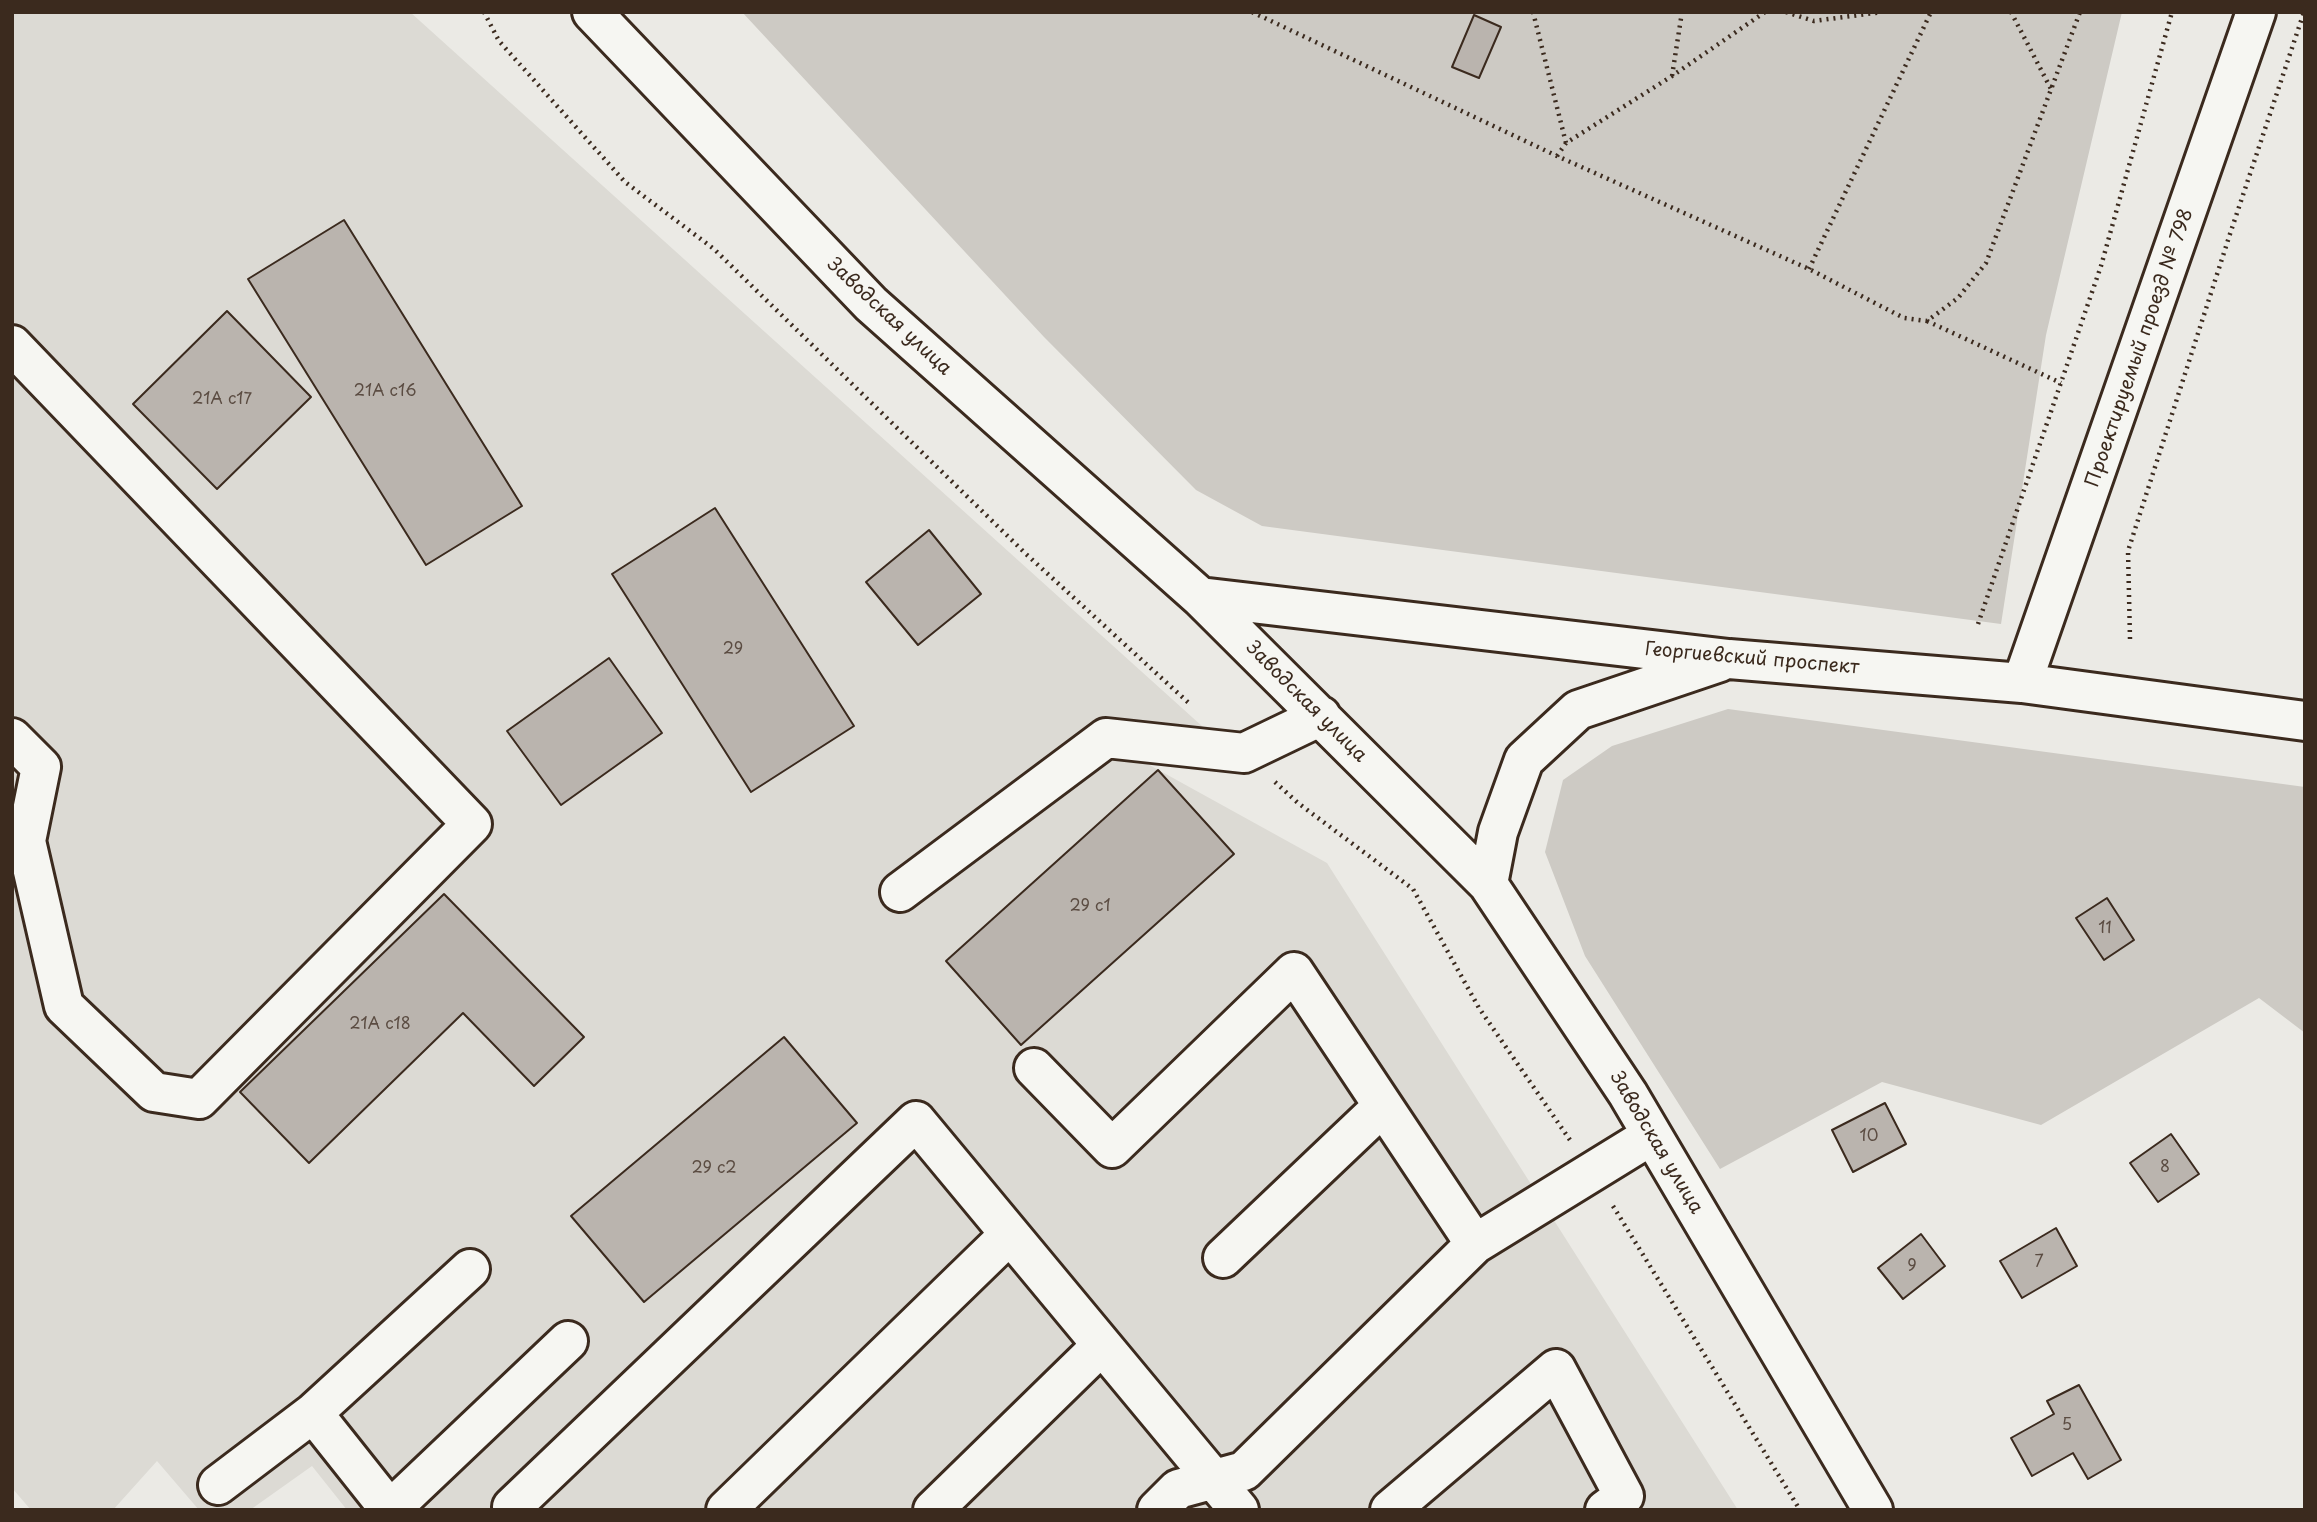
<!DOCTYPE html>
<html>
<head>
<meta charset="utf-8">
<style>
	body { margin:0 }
	#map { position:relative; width:2317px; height:1522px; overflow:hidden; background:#ebeae5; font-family:"Playpen Sans",sans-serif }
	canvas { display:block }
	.frame { position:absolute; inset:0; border:14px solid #3b2a1e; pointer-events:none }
</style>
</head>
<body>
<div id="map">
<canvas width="2317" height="1522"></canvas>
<div class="frame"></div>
</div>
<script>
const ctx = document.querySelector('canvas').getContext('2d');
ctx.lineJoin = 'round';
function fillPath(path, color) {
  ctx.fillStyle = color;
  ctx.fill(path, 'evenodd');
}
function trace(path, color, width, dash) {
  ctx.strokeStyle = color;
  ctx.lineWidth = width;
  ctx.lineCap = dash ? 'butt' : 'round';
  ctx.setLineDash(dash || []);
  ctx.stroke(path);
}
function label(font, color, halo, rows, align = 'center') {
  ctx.font = font + ' "Playpen Sans",sans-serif';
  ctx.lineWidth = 6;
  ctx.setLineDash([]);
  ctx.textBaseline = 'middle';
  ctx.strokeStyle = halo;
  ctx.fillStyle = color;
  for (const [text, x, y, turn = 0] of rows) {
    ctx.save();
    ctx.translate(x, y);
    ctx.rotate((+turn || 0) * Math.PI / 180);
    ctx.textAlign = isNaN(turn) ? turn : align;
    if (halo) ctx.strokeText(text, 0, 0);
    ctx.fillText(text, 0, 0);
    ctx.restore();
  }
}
fillPath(new Path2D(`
	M12,12H410L1223,745L1135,757L1327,863L1738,1510H347L312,1466L250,1510H199L157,1461L113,1510H31L12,1488Z`), '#dcdad4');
fillPath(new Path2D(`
	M742,12H2122L2046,335L2001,624L1262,526L1196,490L1044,337Z
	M1728,709L2305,787V1033L2259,998L2041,1125L1882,1082L1720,1169L1585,956L1545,852L1563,780L1612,746Z`), '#cdcac4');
const building = new Path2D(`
	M1474,15L1501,27L1479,78L1452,67Z
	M344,220L522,506L426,565L248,279Z
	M227,311L311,397L217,489L133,404Z
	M715,508L854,726L751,792L612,574Z
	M929,530L981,594L918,645L866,582Z
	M609,658L662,733L561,805L507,731Z
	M1158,770L1234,854L1021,1045L946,961Z
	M444,894L584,1037L534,1086L463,1013L309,1163L240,1092Z
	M2107,898L2134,940L2104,960L2076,918Z
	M784,1037L857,1123L644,1302L571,1216Z
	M1885,1103L1906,1144L1853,1172L1832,1130Z
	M2171,1134L2199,1174L2158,1202L2130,1163Z
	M2056,1228L2077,1266L2022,1298L2000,1261Z
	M1921,1234L1945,1266L1903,1299L1878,1268Z
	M2079,1385L2121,1460L2088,1479L2073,1453L2032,1476L2011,1438L2054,1414L2047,1401Z`);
fillPath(building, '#bab4ae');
trace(building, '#3b2a1e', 2);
const minor = new Path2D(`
	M592,12L871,304L1200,597L1488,884L1628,1094L1873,1510
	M12,345L472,824L199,1099L154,1092L64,1006L26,841L41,767L12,738
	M1200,597L1729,659L2022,683L2305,721
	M2022,683L2256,12
	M1488,884L1498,832L1524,760L1578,710L1720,662
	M900,892L1106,738L1244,753L1321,716
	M1034,1068L1112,1148L1294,972L1475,1244
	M1223,1258L1383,1106
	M470,1269L313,1413L390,1510L568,1341
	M218,1485L313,1413
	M512,1507L916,1121L1239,1510
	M726,1510L1010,1234
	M933,1510L1102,1345
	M1157,1510L1178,1489L1244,1471L1475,1244L1652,1135
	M1390,1510L1556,1369L1624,1496L1605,1510`);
trace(minor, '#3b2a1e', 44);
trace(new Path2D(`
	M484,12L499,41L625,182L714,249L1026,554L1191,705
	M1252,12L1557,156L1809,269L1904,318L1927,321L1958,298L1986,263L2080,12
	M1533,12L1566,143
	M1786,12L1814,21L1882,12
	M2011,12L2051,89
	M1672,76L1682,12
	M1557,156L1566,143L1672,76L1765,12
	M1809,269L1931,12
	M1927,321L2061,383
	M1978,624L2101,266L2172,12
	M2130,639L2128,551L2230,234L2304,12
	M1275,782L1298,803L1413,889L1479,1008L1570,1140
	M1613,1206L1800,1510`), '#3b2a1e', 4.5, [2, 5]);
trace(minor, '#f6f6f2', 38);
label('16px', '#5b4c42', null, [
	["21А с16",385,392],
	["21А с17",222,400],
	["29",733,650],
	["29 с1",1090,907],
	["11",2105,929],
	["21А с18",380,1025],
	["10",1869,1137],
	["8",2165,1168],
	["29 с2",714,1169],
	["7",2039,1263],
	["9",1912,1267],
	["5",2067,1426]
]);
label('19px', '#3b2a1e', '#f6f6f2', [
	["Заводская улица",889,317,43],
	["Проектируемый проезд № 798",2140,348,-71],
	["Георгиевский проспект",1752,659,5],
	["Заводская улица",1306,702,45],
	["Заводская улица",1656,1143,59]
]);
</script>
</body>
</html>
